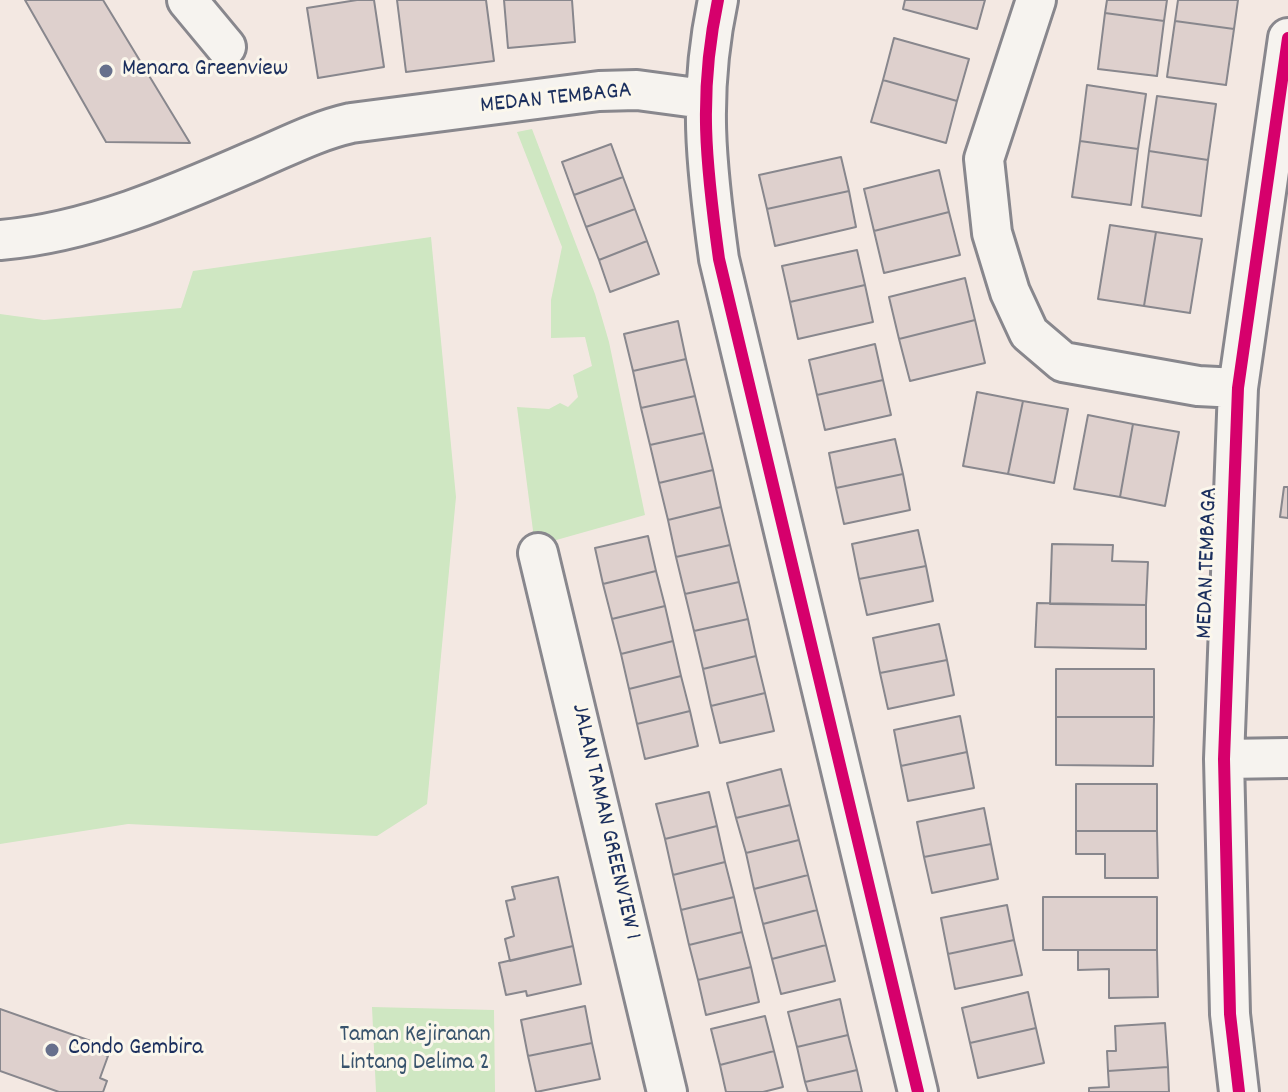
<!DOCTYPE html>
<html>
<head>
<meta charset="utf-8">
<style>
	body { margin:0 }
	canvas { display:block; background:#f3e8e2 }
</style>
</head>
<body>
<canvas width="1288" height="1092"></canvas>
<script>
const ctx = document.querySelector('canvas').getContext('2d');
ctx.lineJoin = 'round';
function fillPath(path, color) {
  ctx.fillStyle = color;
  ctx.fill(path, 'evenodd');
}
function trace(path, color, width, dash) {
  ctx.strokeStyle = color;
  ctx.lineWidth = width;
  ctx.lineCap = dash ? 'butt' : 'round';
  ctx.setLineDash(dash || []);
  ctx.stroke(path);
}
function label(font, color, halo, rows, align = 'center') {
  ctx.font = font + ' Dekko,sans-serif';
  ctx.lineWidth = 6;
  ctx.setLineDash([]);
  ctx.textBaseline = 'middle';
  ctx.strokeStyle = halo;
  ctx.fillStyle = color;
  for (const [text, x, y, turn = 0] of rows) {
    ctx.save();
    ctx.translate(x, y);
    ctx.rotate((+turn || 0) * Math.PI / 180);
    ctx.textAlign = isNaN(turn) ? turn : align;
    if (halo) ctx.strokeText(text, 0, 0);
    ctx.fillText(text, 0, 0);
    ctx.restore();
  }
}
fillPath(new Path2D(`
	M532,129L595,294L609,342L645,515L535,546L517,407L549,409L560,403L568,407L578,397L573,375L592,366L585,337L551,338V300L562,247L517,132Z
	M431,237L456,497L427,804L377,836L128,824L0,844V314L44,320L181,308L193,271Z
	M372,1007L494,1010L495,1092H376Z`), '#cfe7c2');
const building = new Path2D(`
	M25,0H103L190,143L106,142Z
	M357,0H374L384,67L318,78L307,8Z
	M397,0H486L494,61L406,72Z
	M504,0H572L575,42L508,48Z
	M905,0H985L977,29L903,9Z
	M1107,0H1167L1164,21L1105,13Z
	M1178,0H1238L1234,29L1175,21Z
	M1105,13L1164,21L1157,76L1098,69Z
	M1175,21L1234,29L1226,85L1167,77Z
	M894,38L969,59L957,101L883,80Z
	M883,80L957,101L946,143L871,122Z
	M1087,85L1146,94L1138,149L1080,141Z
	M1157,96L1216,104L1208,160L1149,151Z
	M1080,141L1138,149L1131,205L1072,197Z
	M611,144L623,177L574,195L562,162Z
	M1149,151L1208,160L1201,216L1142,207Z
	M841,157L849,191L767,209L759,175Z
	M939,170L949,212L874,231L864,189Z
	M623,177L635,209L586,227L574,195Z
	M849,191L856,227L775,246L767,209Z
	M635,209L647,241L599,260L586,227Z
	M949,212L960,255L884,273L874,231Z
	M1110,225L1156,232L1144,306L1098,299Z
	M1156,232L1202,239L1190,313L1144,306Z
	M647,241L659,274L610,292L599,260Z
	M857,250L865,285L790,302L782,266Z
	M965,278L975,320L899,339L889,297Z
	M865,285L873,322L798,339L790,302Z
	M975,320L985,363L910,381L899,339Z
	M678,321L686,359L633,371L624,334Z
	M875,344L883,380L817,395L809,360Z
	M686,359L695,396L641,408L633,371Z
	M883,380L891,415L825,430L817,395Z
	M977,392L1023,401L1008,474L963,466Z
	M695,396L704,433L650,445L641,408Z
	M1023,401L1068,409L1054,483L1008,474Z
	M1088,415L1133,424L1120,497L1074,489Z
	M1133,424L1179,432L1165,506L1120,497Z
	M704,433L713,470L659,483L650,445Z
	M895,439L903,474L836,488L829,453Z
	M713,470L721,507L668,520L659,483Z
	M903,474L910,510L844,524L836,488Z
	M1284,487H1288V518L1280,517Z
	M721,507L730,545L676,557L668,520Z
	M918,530L926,566L859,579L852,544Z
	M648,536L656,571L603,584L595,548Z
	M1052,544L1113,545L1112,561L1148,562L1146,605L1050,604Z
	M730,545L739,582L685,594L676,557Z
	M926,566L933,601L867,615L859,579Z
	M656,571L665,606L612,619L603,584Z
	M739,582L748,619L694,631L685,594Z
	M1037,603L1146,605V649L1035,647Z
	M665,606L673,641L621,654L612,619Z
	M748,619L756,656L703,669L694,631Z
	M939,624L947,660L880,673L873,638Z
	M673,641L681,676L629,689L621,654Z
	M756,656L765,693L711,706L703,669Z
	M947,660L954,695L888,709L880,673Z
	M1056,669H1154V717H1056Z
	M681,676L690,711L637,724L629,689Z
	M765,693L774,731L720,743L711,706Z
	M690,711L698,746L645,759L637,724Z
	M960,716L967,752L901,766L894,730Z
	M1056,717H1154L1153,766L1056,765Z
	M967,752L974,788L908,801L901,766Z
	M781,769L790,805L736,818L727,783Z
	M1076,784H1157V831H1076Z
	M709,792L717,826L665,839L656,804Z
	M790,805L799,840L746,853L736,818Z
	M984,808L991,844L924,857L917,822Z
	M717,826L725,862L673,875L665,839Z
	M1076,831H1157L1158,878H1105V854H1076Z
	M799,840L808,875L754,889L746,853Z
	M991,844L998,879L932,893L924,857Z
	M725,862L734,897L681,910L673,875Z
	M808,875L817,910L763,924L754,889Z
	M558,877L573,946L510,961L505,939L514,936L506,901L515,899L512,887Z
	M734,897L742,932L689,945L681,910Z
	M1043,897H1157V950H1043Z
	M1007,905L1014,940L948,954L941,918Z
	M817,910L826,945L772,959L763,924Z
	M742,932L751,967L698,980L689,945Z
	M1014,940L1022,975L955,989L948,954Z
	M826,945L835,981L781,994L772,959Z
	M573,946L581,984L527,996L526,991L506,995L499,963Z
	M1078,950H1157L1158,997L1109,998V969L1078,970Z
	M751,967L759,1002L706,1015L698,980Z
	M1028,992L1036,1028L970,1043L962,1008Z
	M840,999L848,1035L797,1047L788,1012Z
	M585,1006L592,1043L528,1056L521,1020Z
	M0,1009L105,1046L103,1054L108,1056L100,1078L107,1081L103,1092H59L0,1071Z
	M765,1016L774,1051L720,1065L711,1029Z
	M1165,1023L1168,1067L1108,1071L1107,1051H1116L1115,1026Z
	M1036,1028L1044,1063L978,1078L970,1043Z
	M848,1035L857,1070L805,1082L797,1047Z
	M592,1043L600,1079L536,1092L528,1056Z
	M774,1051L783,1087L763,1092H726L720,1065Z
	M1168,1067L1169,1092H1089V1088L1109,1087L1108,1071Z
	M857,1070L862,1092H808L805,1082Z`);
fillPath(building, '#ded0cd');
trace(building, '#88878d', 2);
const minor = new Path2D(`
	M187,0L226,47
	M718,0C698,94 706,165 719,259L918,1092
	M1036,0L984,159L992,233L1010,292L1029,333L1063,362L1198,386L1238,388
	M0,240C88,233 175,195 255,160C288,146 316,131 351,123L599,91L637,90L704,99
	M538,553L667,1092
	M1224,759L1288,758
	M1239,1092L1230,1014L1224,759L1238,388L1288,38`);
trace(minor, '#88878d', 44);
trace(minor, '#f6f3ef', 38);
trace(new Path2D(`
	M718,0C698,94 706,165 719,259L918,1092
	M1239,1092L1230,1014L1224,759L1238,388L1288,38`), '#d6006c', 12);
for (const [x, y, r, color] of [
	[106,71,8,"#67708c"],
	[52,1050,8,"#67708c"]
]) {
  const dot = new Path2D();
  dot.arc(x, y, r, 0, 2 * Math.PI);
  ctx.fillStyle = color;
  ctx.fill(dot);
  trace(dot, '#fbf7ec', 3);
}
label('24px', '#1b2f5e', '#fbf7ec', [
	["Menara Greenview",122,71],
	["Condo Gembira",68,1050]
], 'left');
label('24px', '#1b2f5e', '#fbf7ec', [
	["MEDAN TEMBAGA",556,100,-6],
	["MEDAN TEMBAGA",1209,563,-88],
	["JALAN TAMAN GREENVIEW 1",604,822,77]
]);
label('24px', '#39546d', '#fbf7ec', [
	["Taman Kejiranan",415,1037],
	["Lintang Delima 2",415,1065]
]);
</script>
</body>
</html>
